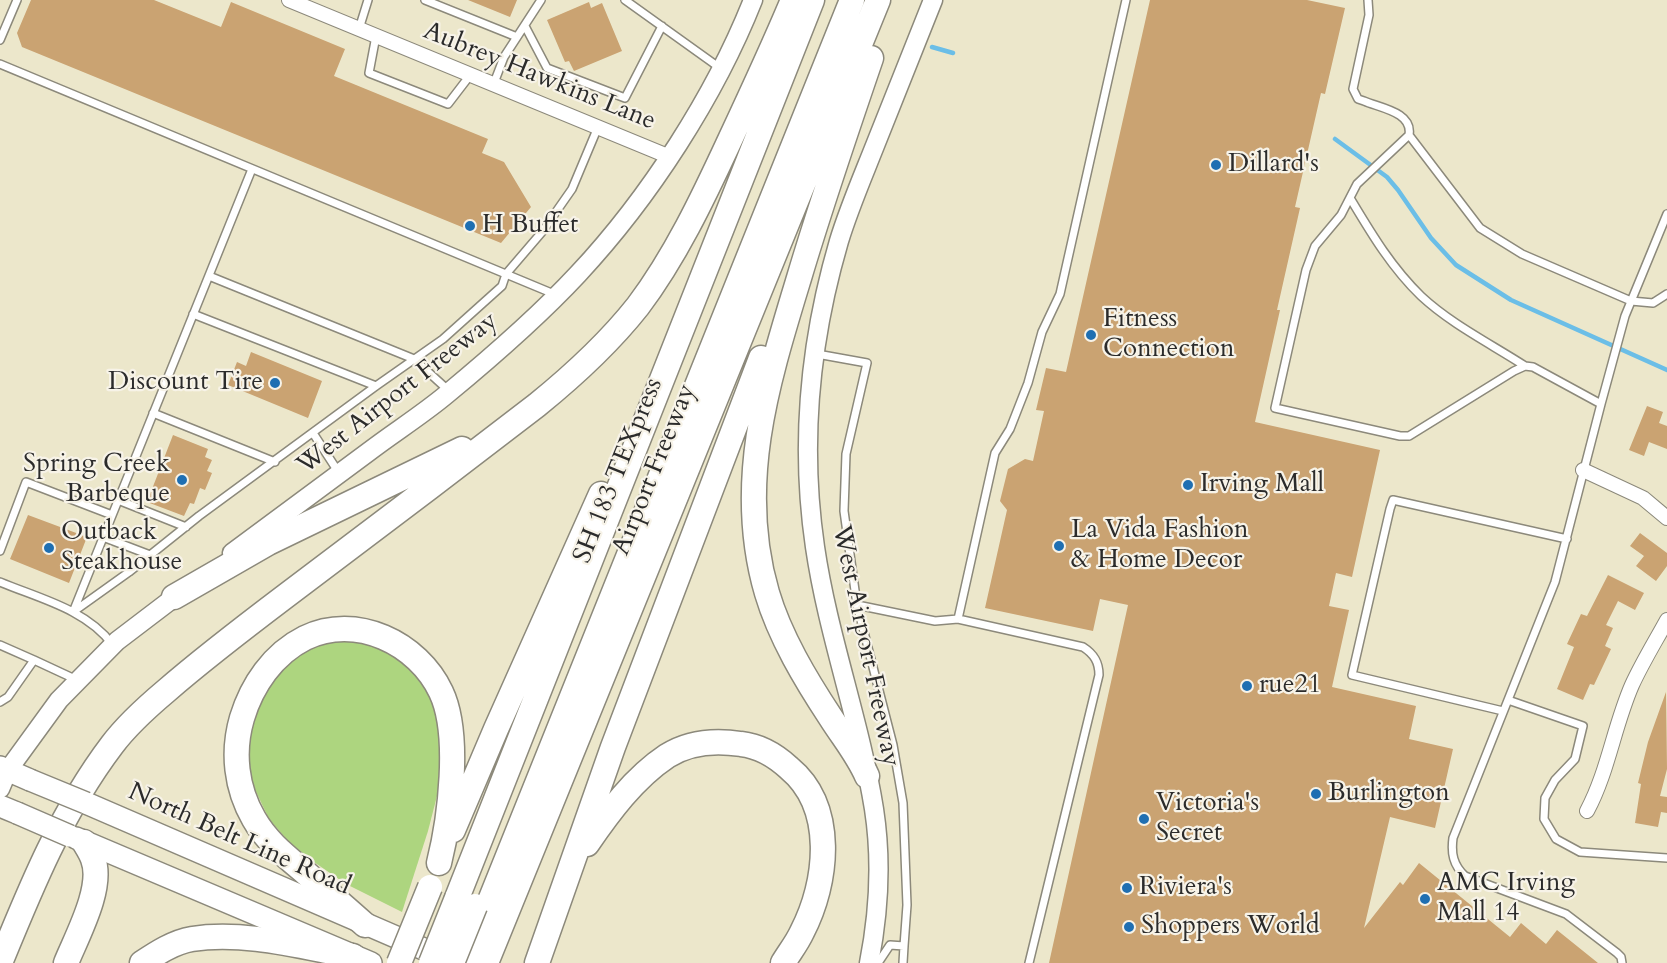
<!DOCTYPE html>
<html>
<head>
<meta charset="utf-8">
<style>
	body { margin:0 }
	canvas { display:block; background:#ece7cb }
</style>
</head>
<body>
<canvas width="1667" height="963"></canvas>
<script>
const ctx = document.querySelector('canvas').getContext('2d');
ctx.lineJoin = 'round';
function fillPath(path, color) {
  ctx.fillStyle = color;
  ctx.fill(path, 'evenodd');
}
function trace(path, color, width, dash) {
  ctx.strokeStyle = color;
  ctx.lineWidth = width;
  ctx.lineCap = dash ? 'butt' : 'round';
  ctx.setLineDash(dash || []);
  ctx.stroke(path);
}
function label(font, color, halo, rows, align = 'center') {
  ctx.font = font + ' Cardo,serif';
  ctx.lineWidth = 4.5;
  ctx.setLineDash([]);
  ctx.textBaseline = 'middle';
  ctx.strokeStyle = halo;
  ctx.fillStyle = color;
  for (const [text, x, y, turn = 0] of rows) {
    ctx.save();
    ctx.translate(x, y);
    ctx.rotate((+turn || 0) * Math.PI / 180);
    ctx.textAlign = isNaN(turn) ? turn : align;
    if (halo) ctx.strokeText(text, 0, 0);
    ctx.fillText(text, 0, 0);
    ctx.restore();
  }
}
fillPath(new Path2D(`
	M347,640L395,650L430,692L440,728L441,760L438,792L428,831L402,912L346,884L295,849L269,819L248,775L246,738L254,710L273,675L313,644Z`), '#add57f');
trace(new Path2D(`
	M932,47L953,53
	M1335,139L1387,177L1398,190L1431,238L1456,265L1511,300L1667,370`), '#6bbee7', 4.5);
fillPath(new Path2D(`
	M31,0H154L221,27L231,2L345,49L334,76L488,139L482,153L504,162L531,207L501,243L22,47L17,33Z
	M468,0H517L510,17Z
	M1150,0H1307L1345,8L1325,94L1321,93L1295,207L1300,208L1277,310H1280L1255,422L1380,450L1352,577L1336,573L1329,606L1349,610L1332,687L1416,706L1409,739L1453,749L1435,828L1390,817L1364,928L1400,882L1403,885L1419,863L1510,937L1521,923L1546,944L1557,930L1598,963H1049L1128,605L1100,599L1093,631L985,608L1007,510L1000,501L1008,469L1025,459L1033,461L1044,411L1036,410L1046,368L1066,372Z
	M589,2L591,8L602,3L622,51L574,71L569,61L565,62L547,20Z
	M251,352L322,381L308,418L228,385L237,362L246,366Z
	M1647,406L1663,412L1659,423L1667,426V449L1649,442L1644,456L1629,450Z
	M173,435L208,449L205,457L212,460L207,471L212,473L205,490L200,488L194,504L190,503L184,516L147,502Z
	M28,515L87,537L69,583L10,559Z
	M1640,533L1667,553V566L1656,581L1636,566L1644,556L1630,546Z
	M1608,575L1644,593L1635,610L1618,601L1606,625L1613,628L1605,646L1611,649L1594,685L1590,684L1583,700L1557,689L1574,647L1567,644L1581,614L1587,616Z
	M1666,692L1667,769L1660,796L1667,797V813L1661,812L1658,827L1635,823L1641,784L1638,783L1648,742Z`), '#caa372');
const lane = new Path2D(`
	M425,0L517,37
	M625,0L720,68
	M1368,0L1369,15L1353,89L1358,99L1364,101C1380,108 1413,112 1409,135L1357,184L1341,215L1315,246L1306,270L1275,408L1400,436H1409L1514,371L1525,366L1533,367L1601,404L1555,582L1453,838C1451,853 1453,865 1465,876L1566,914L1617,953L1621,957L1622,963
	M525,26L547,68L625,98L662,26
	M359,29L368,0
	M376,36L369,73L448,104L471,74
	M0,40L17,0
	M0,64L554,294
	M494,83L504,57L541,0
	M1409,135L1480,228L1522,254L1631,301L1653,303L1667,294
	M1350,198C1371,233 1391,267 1421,296C1451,324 1491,344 1525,366
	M209,276L414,359L448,390
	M193,314L376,386
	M817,354L867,363L846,454L844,511L857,605L893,745L903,803L907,905L904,946
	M1601,404L1625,316L1667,214
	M153,413L275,462
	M313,433L339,473
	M118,500L186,527
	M103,537L150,555
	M0,551L26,482L112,515
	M0,582C38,598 86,609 112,644
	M857,605L935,621L958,619
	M73,612L129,572L199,516L376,386L443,339L502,286L506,274L542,232L572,189L598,127
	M73,612L252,169
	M0,645L34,660
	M1508,700L1583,726L1575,759L1555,780L1545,798L1544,819L1556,839L1580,852L1667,858
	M0,702L8,697L34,660L77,680
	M1503,711L1352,675L1390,509L1393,500L1567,539
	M878,963L890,945L904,946L903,963
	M1029,963L1099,675C1099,662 1094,654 1083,647L958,619L995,453L1010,429L1028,383L1042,332L1060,294L1126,0`);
const street = new Path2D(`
	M289,0L670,157
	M1583,470L1643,498L1667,518
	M1587,811C1608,772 1614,726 1632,685C1642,663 1655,642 1667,620`);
const secondary = new Path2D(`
	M232,553C277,520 322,486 367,453C393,433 422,415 447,394C493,356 538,317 578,274C649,198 715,96 753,0
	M0,789L8,770L59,700L117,641L184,590
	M869,963C879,912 882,861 874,809C860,721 828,636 815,547C800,445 810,340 839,241C849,208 863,176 876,143C895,96 914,48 933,0`);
const primary = new Path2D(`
	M0,767L30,780
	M86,803L449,960
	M0,806L17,813
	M76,838L371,963`);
const highway = new Path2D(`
	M174,597L268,543L462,449
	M867,776C858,755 843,737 831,718C806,680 780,637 767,593C735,484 767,383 799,278C821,204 846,131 871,58
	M453,830L496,729L601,494
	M587,844C609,812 634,778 667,756C689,742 715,740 741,744C759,746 776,756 789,768C836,807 828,882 802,932C797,943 789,953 783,963
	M457,898L812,0
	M365,925C346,908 326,891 307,874C287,857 267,842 254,819C236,788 232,752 242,718C252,685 273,654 305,638C356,613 418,643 441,692C461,734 450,819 439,863
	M0,963C31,887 62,811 112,745C127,725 147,707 166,691C205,657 246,626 287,595C371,532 454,469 537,405C574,375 608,344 638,306C675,257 703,198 729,142C751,95 773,48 793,0
	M66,963C77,936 104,887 93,859C91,853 87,847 84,842
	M142,963C157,953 174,942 192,939C245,931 302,947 353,956
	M465,963L852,0
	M486,963L878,0
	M537,963L613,747L761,358`);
trace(lane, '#8c897b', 10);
trace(street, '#8c897b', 16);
trace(secondary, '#8c897b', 21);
trace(primary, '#8c897b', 24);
trace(highway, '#8c897b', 27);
trace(lane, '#fff', 7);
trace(street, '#fff', 14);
trace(secondary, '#fff', 18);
trace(primary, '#fff', 21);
trace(highway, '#fff', 24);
const primaryBridge = new Path2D(`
	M30,780L86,803
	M17,813L70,836`);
const highwayBridge = new Path2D(`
	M399,963L430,887
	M431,963L457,898
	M452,963L475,906`);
trace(primaryBridge, '#8c897b', 24, []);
trace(highwayBridge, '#8c897b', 27, []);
trace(primaryBridge, '#fff', 21);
trace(highwayBridge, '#fff', 24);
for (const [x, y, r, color] of [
	[1216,165,6,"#1f6fb2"],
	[470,226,6,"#1f6fb2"],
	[1091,335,6,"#1f6fb2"],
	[275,383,6,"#1f6fb2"],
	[182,480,6,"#1f6fb2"],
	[1188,485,6,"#1f6fb2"],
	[1059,546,6,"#1f6fb2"],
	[49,548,6,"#1f6fb2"],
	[1247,686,6,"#1f6fb2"],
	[1316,794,6,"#1f6fb2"],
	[1144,819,6,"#1f6fb2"],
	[1127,888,6,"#1f6fb2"],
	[1425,899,6,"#1f6fb2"],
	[1129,927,6,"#1f6fb2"]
]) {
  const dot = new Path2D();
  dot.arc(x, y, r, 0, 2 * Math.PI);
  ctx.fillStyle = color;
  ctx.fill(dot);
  trace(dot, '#f7f3e8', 2);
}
label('26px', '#2b2b2b', '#f7f3e8', [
	["Aubrey Hawkins Lane",539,77,22],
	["West Airport Freeway",398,394,-38],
	["Airport Freeway",655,470,-68],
	["SH 183 TEXpress",619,471,-68],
	["West Airport Freeway",865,646,78],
	["North Belt Line Road",239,840,24]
]);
label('26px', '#2b2b2b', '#f7f3e8', [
	["Dillard's",1228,165],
	["H Buffet",482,226],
	["Fitness",1103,320],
	["Connection",1103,350],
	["Discount Tire",263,383,"right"],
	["Spring Creek",170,465,"right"],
	["Barbeque",170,495,"right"],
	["Irving Mall",1200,485],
	["La Vida Fashion",1071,531],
	["& Home Decor",1071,561],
	["Outback",61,533],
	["Steakhouse",61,563],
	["rue21",1259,686],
	["Burlington",1328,794],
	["Victoria's",1156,804],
	["Secret",1156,834],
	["AMC Irving",1437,884],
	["Mall 14",1437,914],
	["Riviera's",1139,888],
	["Shoppers World",1141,927]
], 'left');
</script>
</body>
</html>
